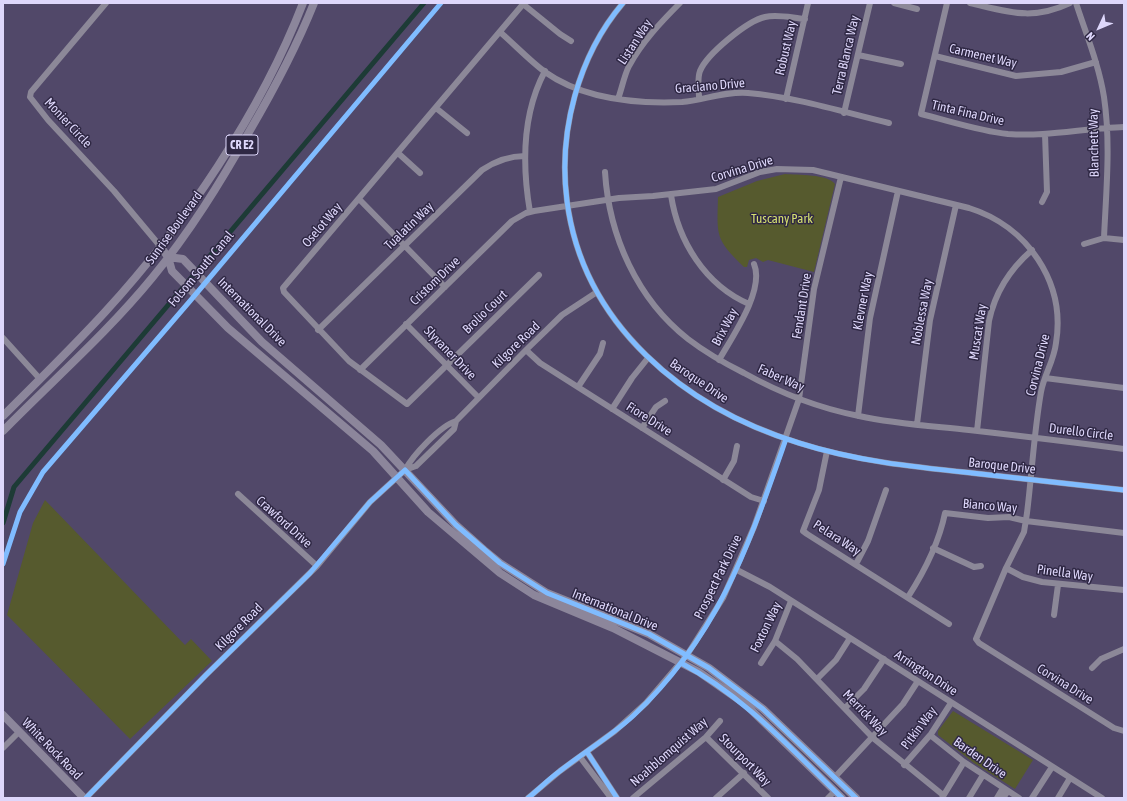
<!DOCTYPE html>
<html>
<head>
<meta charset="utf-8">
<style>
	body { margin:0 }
	#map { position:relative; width:1127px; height:801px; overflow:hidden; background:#514869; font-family:"Asap Condensed",sans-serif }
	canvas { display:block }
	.frame { position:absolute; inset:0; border:4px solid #ded7fb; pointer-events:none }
	.north { position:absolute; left:1079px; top:8px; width:40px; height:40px; -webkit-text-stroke:3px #2f2844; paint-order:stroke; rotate:226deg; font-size:11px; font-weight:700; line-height:16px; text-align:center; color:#ded7fb }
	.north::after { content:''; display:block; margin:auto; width:14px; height:18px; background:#ded7fb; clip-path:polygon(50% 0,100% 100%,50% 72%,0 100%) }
</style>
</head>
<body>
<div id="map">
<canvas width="1127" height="801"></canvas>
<div class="frame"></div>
<div class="north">N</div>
</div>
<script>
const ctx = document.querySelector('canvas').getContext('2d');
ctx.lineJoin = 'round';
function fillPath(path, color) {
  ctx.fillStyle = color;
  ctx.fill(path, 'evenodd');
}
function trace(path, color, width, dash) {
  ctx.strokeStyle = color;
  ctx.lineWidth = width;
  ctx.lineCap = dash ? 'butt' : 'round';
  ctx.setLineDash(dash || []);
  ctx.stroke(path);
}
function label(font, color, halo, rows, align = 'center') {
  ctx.font = font + ' "Asap Condensed",sans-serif';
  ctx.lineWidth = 3;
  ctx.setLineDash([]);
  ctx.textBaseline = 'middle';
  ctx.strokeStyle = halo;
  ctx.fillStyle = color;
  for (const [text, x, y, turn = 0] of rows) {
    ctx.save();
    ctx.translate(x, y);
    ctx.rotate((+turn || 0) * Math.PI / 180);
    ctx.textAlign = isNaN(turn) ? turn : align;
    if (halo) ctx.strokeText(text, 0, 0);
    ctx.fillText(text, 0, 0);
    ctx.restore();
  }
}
fillPath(new Path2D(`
	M785,174C797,175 828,174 835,184L814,272L768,260L763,262L756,258L749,260L747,267H744C715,239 717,236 718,197L757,181Z
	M45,500L185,645L191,639L212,661L130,739L7,615L33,523Z
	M953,711L1033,760L1015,789L974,763L938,735V731Z`), '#565a2e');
trace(new Path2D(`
	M3,523L14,487L424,3`), '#1d3b36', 5);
trace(new Path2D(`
	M106,3L31,92L30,97L48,120L114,191L160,246
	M524,3L283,288L284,292L349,361L407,404L539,275
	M623,3C578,56 558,132 567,201C583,325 685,408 799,443C855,461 914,467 972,473C1023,479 1073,484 1124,490
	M894,3L917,9
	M947,3L921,114C950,121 979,131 1008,134C1047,137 1085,128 1124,127
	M970,3C1009,12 1032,21 1070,3
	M1076,3C1086,34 1099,65 1104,97C1111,144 1106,192 1104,238
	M523,4L560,34L571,41
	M500,32C515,45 529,60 545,72C583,99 636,104 682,102C704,100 725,91 748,93C795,97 843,112 889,123
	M858,55L901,64
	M935,56L1016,76L1061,72L1096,62
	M699,98C699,89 697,79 700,71C707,54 747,21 765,17C778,14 792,18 805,19
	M618,99C622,88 624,76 629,66C642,42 661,22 680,3
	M786,99L808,3
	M436,108L467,133
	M844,113L870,3
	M398,153L420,173
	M605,172C609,236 637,299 688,339C705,352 724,363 744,373C780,393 818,408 859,416C895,424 932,426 969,430C1021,436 1072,442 1124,449
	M671,195C678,241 705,285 749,304
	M359,199L445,287
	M1042,202L1047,192L1045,134
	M530,212C522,165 522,114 545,71
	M1084,244L1104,238L1124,240
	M406,324L478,397
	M318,330L482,170C494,162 510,156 525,156
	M3,338L40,379
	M526,350L540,363L751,497L764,501
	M719,360C732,337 765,290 754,264
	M360,370L512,221L526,213L534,211L619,198L653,196L716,189L760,172L777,169L813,170L969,208C1027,226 1066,282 1056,343C1054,361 1044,375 1041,392C1034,432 1032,473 1027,513L1024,532L1006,568L976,639L979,643L1114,728L1124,731
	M1045,378L1124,388
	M578,387L600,354L603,343
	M612,409L632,378L648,358
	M858,416L870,318L898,191
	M917,424L930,320L956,205
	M642,428L656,407L665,401
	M977,431L989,321C995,292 1009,270 1032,250
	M827,451L819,490L803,531L807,534L949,624
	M405,470C413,455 440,426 456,421
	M723,480L734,461L737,446
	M238,494L317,566
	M933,548L974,567L981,566
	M856,564L868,541L886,490
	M1006,568L1023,577L1042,582L1124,590
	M737,570L770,587L1102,798
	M908,597C924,572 939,543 945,513L988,518L1009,517L1026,521L1124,533
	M1054,615L1058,585
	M775,641L797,659L873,738L943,795
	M761,663L775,641L791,601
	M1092,668L1101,659L1124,649
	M817,679L836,660L850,638
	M845,708L864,689L884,659
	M930,735L964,762L1019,798
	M706,737L768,798
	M3,748L19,732
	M587,752L617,798
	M580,757L611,798
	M904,765L931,734L951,703
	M834,778L903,704L918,681
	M86,798L206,675L317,566L370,502L405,470L416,466L454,429L456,421L526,350L562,315L597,292
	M528,798L560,771L615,731L646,703L687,655L723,598L754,527L799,399L814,289L841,177
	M633,798L706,737L720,721
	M716,798L744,773
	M828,798L835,791
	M942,798L964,762
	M969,798L983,775
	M997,798L1003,788
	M1003,798L1008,791
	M1032,798L1052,767
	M1058,798L1070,778`), '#8c8898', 6);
trace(new Path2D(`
	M160,246L168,257L172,271L228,328L373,451L428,512L500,573L534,595L613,628L699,672L745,704L842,798
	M168,257L183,259L262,342L381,445L456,525L484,550L500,563L547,593L649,634L709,668L763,709L856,798
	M3,416C37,382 72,348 105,312C184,226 261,112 303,3
	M3,431C53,380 107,333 152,278C190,232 220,183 249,132C273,91 296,48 314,3
	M3,715L84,798`), '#8c869b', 8);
trace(new Path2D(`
	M623,3C578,56 558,132 567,201C583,325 685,408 799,443C855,461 914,467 972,473C1023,479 1073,484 1124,490
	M3,564L20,512L43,472L190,301L441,3
	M681,663C744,696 791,749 842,798
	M587,752L617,798
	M86,798L206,675L310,573L370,502L405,470L456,525L500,563L547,593L649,634L709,668L763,709L856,798
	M528,798C539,789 549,779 560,771C584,752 610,737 633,716C719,635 748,547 786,439`), '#80bcff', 5);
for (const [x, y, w] of [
	[242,145,32]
]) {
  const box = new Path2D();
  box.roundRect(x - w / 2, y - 10, w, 20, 3);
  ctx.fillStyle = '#2f2844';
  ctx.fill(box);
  trace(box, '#ded7fb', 1);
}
label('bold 12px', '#ded7fb', null, [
	["CR E2",242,145]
]);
label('13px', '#ded7fb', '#2f2844', [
	["Listan Way",635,42,-57],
	["Robust Way",786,48,-77],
	["Terra Blanca Way",846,55,-77],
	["Carmenet Way",983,56,13],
	["Graciano Drive",710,86,-5],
	["Tinta Fina Drive",968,113,13],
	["Monier Circle",68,123,47],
	["Blanchett Way",1094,143,-91],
	["Corvina Drive",742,169,-17],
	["Oselot Way",322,225,-50],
	["Tualatin Way",409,226,-44],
	["Sunrise Boulevard",174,228,-54],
	["Folsom South Canal",201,269,-50],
	["Cristom Drive",435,281,-44],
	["Klevner Way",863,301,-79],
	["Fendant Drive",802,306,-81],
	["International Drive",252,312,45],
	["Brolio Court",485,312,-44],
	["Noblessa Way",922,312,-79],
	["Brix Way",725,327,-62],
	["Muscat Way",978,332,-81],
	["Kilgore Road",516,345,-44],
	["Slyvaner Drive",450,353,46],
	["Corvina Drive",1038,365,-76],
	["Faber Way",781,378,24],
	["Baroque Drive",699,381,34],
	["Fiore Drive",649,419,32],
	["Durello Circle",1081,432,7],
	["Baroque Drive",1002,466,6],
	["Bianco Way",990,506,5],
	["Crawford Drive",284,522,42],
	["Pelara Way",837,538,33],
	["Pinella Way",1065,573,8],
	["Prospect Park Drive",718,577,-64],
	["International Drive",615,610,22],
	["Kilgore Road",239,627,-45],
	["Foxton Way",766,627,-64],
	["Arrington Drive",926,673,33],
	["Corvina Drive",1065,684,32],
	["Merrick Way",865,713,46],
	["Pitkin Way",919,728,-53],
	["White Rock Road",52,749,46],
	["Noahblomquist Way",669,752,-41],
	["Barden Drive",980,758,35],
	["Stourport Way",745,760,45]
]);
label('13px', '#d5e070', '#2f2844', [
	["Tuscany Park",782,219]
]);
</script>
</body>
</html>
